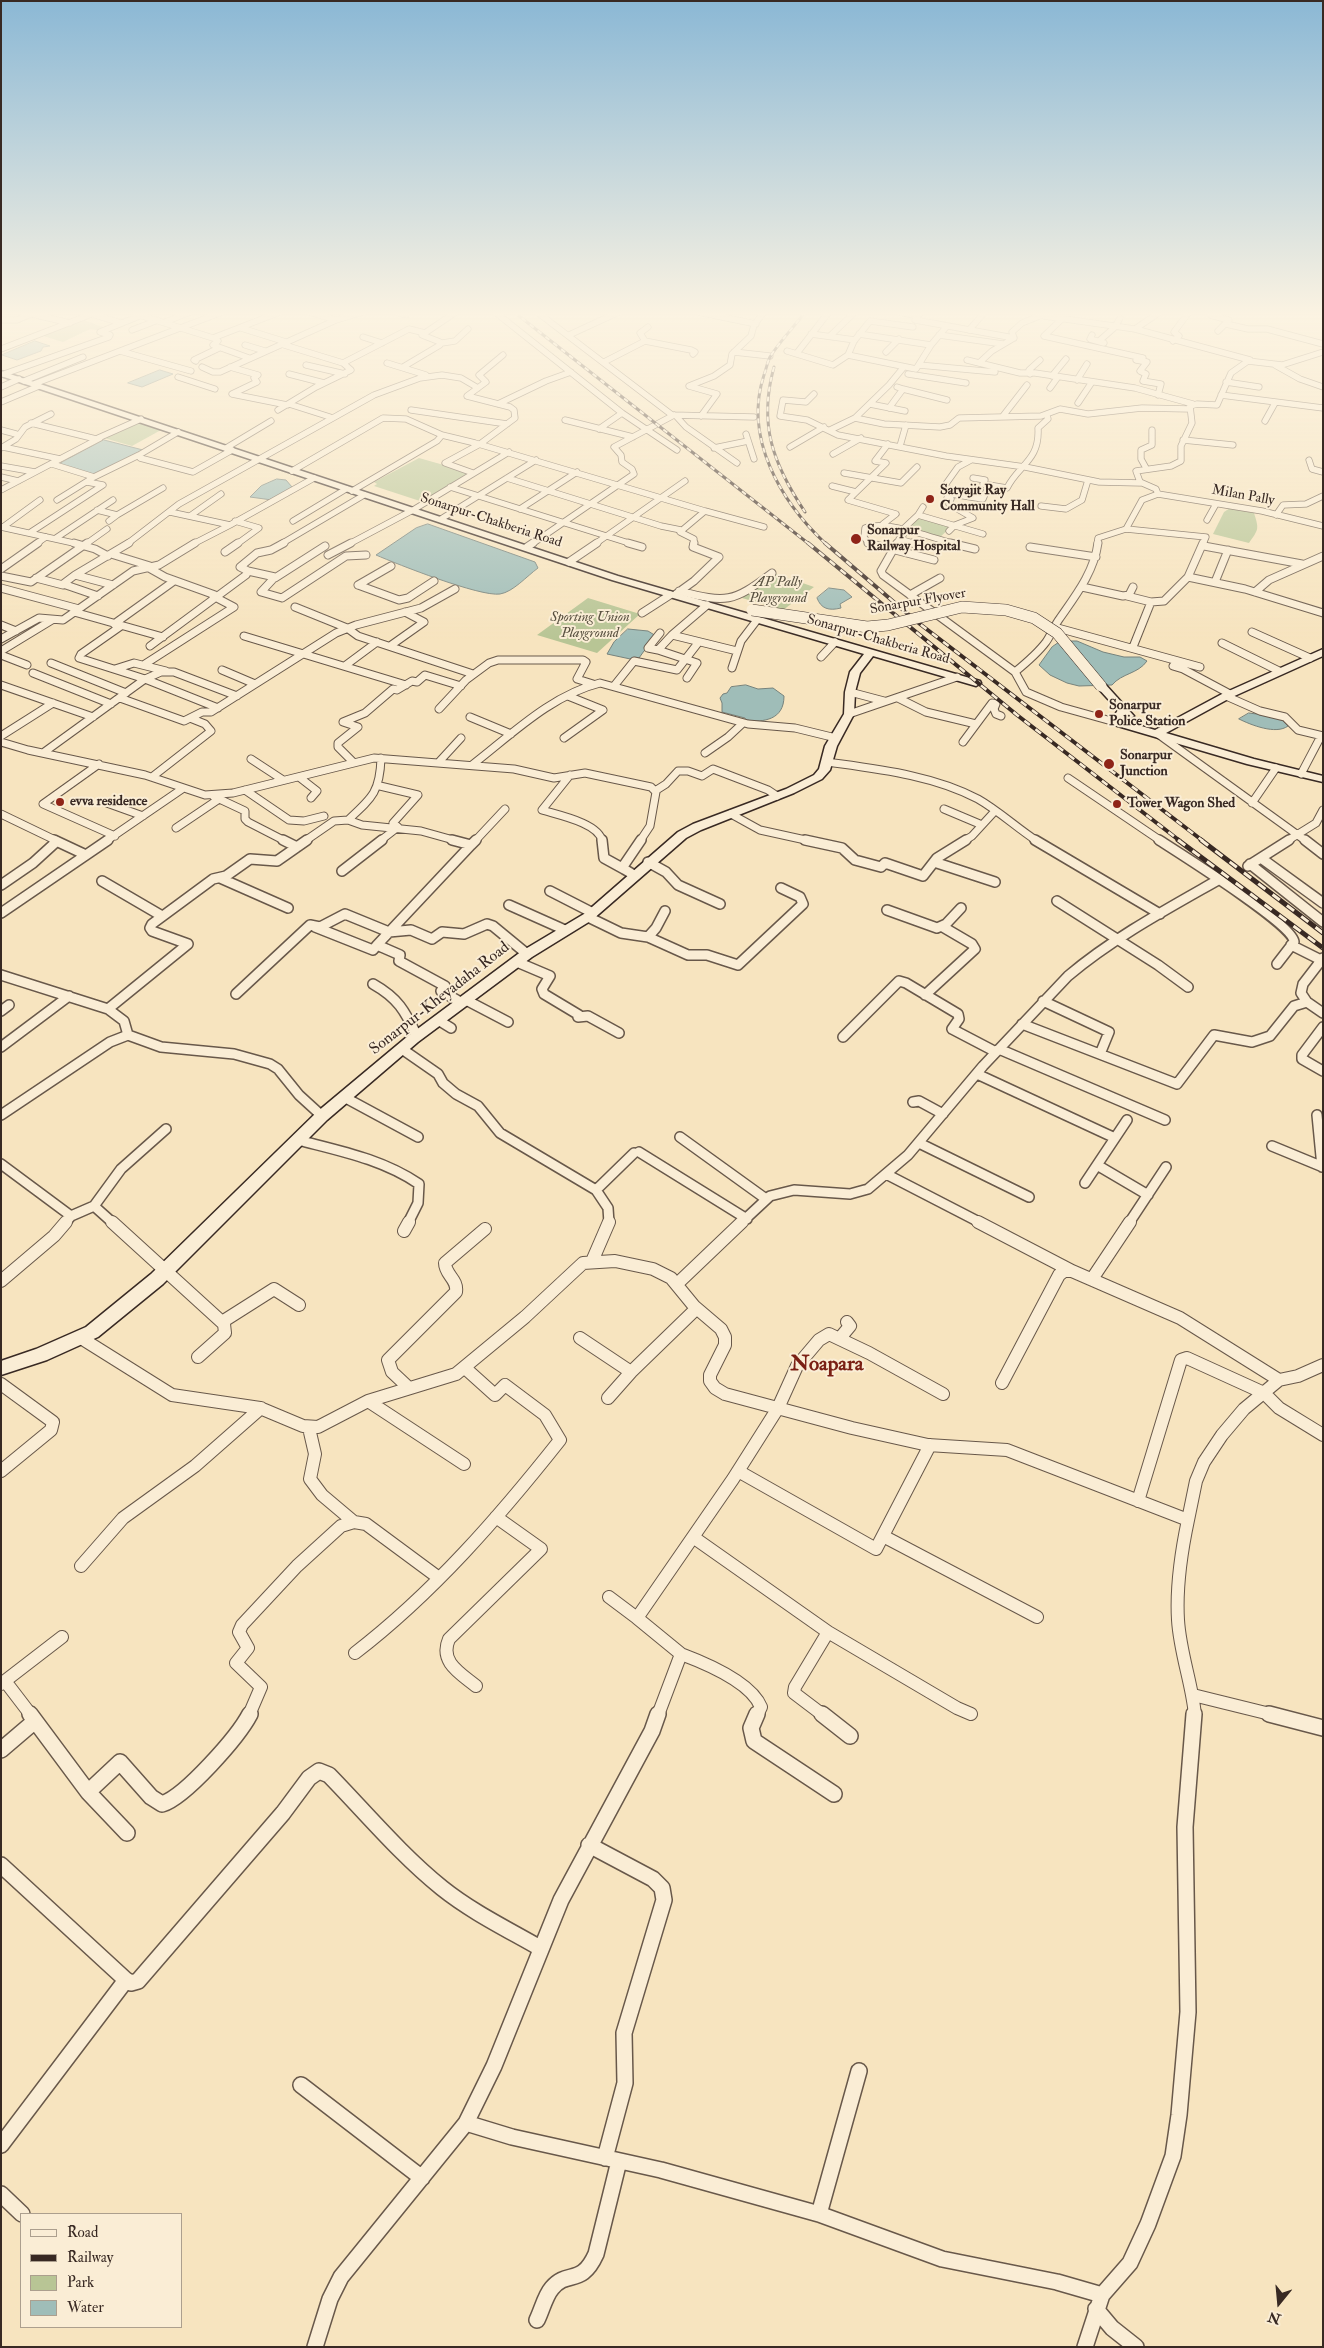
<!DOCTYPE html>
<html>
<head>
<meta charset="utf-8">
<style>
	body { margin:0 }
	#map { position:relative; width:1324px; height:2348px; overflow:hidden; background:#f7e4bf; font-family:"IM FELL Double Pica",serif }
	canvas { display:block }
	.frame { position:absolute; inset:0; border:2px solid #382923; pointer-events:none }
	.legend { position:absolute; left:20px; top:2213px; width:162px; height:115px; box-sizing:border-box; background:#faedd5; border:1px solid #ac9f8e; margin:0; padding:6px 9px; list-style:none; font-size:15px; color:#382923 }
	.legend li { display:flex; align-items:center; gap:10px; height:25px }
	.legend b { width:25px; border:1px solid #ac9f8e }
	.north { position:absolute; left:1254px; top:2278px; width:50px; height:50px; -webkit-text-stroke:4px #faedd5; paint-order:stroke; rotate:197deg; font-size:14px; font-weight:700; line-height:20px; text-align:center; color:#382923 }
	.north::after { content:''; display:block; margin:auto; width:18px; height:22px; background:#382923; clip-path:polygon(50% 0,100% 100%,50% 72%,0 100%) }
</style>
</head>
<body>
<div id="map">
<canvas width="1324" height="2348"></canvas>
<div class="frame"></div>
<ul class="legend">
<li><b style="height:6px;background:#faedd5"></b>Road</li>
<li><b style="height:6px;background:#382923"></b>Railway</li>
<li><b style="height:14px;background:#b8c595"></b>Park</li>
<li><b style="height:14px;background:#9fbdb8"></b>Water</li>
</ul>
<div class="north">N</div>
</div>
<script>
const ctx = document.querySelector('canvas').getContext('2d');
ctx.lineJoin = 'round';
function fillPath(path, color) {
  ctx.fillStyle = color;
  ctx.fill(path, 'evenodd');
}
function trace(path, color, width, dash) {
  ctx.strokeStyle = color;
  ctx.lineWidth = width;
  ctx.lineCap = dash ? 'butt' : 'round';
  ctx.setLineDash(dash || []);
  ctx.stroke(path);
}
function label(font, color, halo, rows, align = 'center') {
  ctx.font = font + ' "IM FELL Double Pica",serif';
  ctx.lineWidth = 4;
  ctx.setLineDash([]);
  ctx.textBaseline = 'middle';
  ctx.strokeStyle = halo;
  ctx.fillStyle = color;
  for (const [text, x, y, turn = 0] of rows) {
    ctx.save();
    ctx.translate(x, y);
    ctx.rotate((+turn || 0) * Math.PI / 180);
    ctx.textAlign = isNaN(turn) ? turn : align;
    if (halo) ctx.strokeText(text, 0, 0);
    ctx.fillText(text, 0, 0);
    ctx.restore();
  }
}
fillPath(new Path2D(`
	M84,320L108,329L102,331L90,329L63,342L43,336Z
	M138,422L161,430L132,446L104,438Z
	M419,458L472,473L423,502L374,486L377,484L374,482Z
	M1230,508L1254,513C1259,529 1259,529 1249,543L1213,534L1224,512Z
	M919,516L953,525L938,539L904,530Z
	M774,573L814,587L783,610L742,598Z
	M588,598L640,614L597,653L537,635Z`), '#b8c595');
const water = new Path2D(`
	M35,341L50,346L43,347L41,351L17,360L2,355Z
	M160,370L173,374L142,387L128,383Z
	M104,440L143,450L96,475L59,464Z
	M277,479L286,480L292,487L290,489L272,500L250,497L261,486Z
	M428,524L535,562L538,568C527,576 513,592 500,594C480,597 397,564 376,555L416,528Z
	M829,588L844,590L852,597L840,604L841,608C829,611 821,609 817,598Z
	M628,629L648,631L656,636L654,644L644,651L639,658L635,660L607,654L614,642Z
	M1061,641H1077L1103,652L1124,657H1140L1147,661C1138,674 1122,673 1112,685L1079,686L1067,683L1050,675L1039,665L1052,647Z
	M746,685L758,689L773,688L784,696C784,720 764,722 746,721L745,718L722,712V703L720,698L723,694L727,693L731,687Z
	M1249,713L1279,717L1288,726C1276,735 1251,725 1239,719Z`);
fillPath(water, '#9fbdb8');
trace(water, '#76827c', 1);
const minorFar4 = new Path2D(`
	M309,312L336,320
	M396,312L406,315
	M495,312L622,413L599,429
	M537,312L672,415L754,417
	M698,312L756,324
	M899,312L918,316
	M921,312L915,320L1014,338
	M1210,312V315L1229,320L1218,331
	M32,314L70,323
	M92,314L121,323
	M136,314L213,338L280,312
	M1044,316L1135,329L1250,360
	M1063,318L1044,336L1143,358
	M1,320H17L35,312
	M165,322L190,312
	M1226,324L1248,329H1267L1323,344
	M241,328L286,342
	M1135,329L1160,312
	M132,330L158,320
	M969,330L985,312
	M811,334L855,340
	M859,334L931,345
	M569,335L619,312
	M939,335L1003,344
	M1092,335L1090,339L1104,343
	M830,336L855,312
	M363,337L382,343
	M214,338L218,341L213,345L249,358
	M645,341L640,333L648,327
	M1099,341L1115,327L1120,318
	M1173,341L1179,336L1174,332L1189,312
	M442,343L455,341L468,329
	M245,345L265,351
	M1,349L97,312
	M787,351L833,365L848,355L854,341L870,321L913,327
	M734,352L770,356
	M886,352L899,339
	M797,353L828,313
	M848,355L916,369L931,345L947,326
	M967,360L1020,373H1035L1135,388L1193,404
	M1136,360L1147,362L1140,371L1146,374L1143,381L1161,384L1158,395
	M196,361L194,360L219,348
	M604,362L645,341L691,350L695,352L693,354
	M343,363L409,329L425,333
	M387,363L426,375
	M979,363L992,351L1014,338L1012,332L1022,323L1047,313
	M306,365L345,374
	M919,365L995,372
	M1275,365L1300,379L1323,387
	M202,367L213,372H220L336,320L363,312
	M230,367L258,375L254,378L257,382L232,394L287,405
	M403,367L440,345V342L422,335L456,312
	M191,371L120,351L222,312
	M4,374L109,337L110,335L100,332L142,315
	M289,374L324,383
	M908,374L966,383
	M1030,374L1029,370L1040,360
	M1052,376L1066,359
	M178,377L215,389
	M1077,380L1087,364
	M24,381L83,357
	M1226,382L1259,387
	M34,384L120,351
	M689,386L714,376L730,365L732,354L751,336L754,325L764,312
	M689,386L717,394L701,416
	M1,387L19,379
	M1050,388L1058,377
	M903,389L947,400
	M814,394L806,402L783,400L780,416L807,420L838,435L946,456L1025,467L1099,482L1141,483
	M1221,395L1323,408
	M1,402L39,386
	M1078,403L1092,382
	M289,404L330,417
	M498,404L546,381L571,372
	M870,404L905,411
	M889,408L903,389L897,387
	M278,410L316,387L351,370L343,363L281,344
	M411,410L507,424
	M622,413L677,450
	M676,416L686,427L737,463
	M1003,416L1027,385
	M855,418L889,385L903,368
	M565,420L633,437
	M1265,421L1275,403
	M31,423L96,439L141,419
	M1,430L16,434
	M830,430L855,418L884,424L940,427L950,425L959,418L1041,416L1060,409L1088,414L1142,408L1190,409
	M178,432L139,455L140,458L193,472L232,450
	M746,434L754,459
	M1183,440L1233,445
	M900,446L906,425
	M3,447L60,459
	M790,447L824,427
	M1,448L16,439L25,427L51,414
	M226,448L271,421
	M714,448L748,441
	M833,454L861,438
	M1309,460L1312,469L1323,472
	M52,464L94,477L57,500
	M1,466L35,472
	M1146,468L1141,459V450L1152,445V430
	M292,471L383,418L406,419L442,435L475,443L705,511L680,532L694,539L693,544
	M473,473L445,463L480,444L515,418L514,410L510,407L467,396L486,382L479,375L503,355
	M844,473L901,483L917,467
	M1,477L18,481
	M94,477L139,455
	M507,478L661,526L681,530
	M973,478L985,480L983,484L989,485
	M832,486L856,492
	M450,487L632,544
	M1,490L100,438
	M352,491L437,441L442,435
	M951,494L953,490L943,488L958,467L971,460
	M1158,494L1262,511L1323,526
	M1041,506L1066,509L1082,500L1088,480
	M520,509L577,472
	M97,510L117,515L109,521
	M705,511L764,527
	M170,512L230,525L193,544
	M117,515L163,488
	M918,515L983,534
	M1276,515L1283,505L1306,504L1323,496
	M190,516L221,494
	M441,519L536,460
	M1207,520L1216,504
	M235,521L259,528L237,544
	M293,521L346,489
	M883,524L896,514L848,500L886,463L875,461L888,444
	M230,525L314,478
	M1,527L78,544
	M3,527L40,500
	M1126,529L1206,537L1203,544
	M902,530L918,515L923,507
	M949,531L955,525L973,518L949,504L951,499L947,498L951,494L983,499L989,485L1007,488C1018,465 1040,461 1038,428L1048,419L1047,415
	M31,532L103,485L87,482
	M56,538L113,500
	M899,539L916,544
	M36,544L46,537
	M86,544L107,529
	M127,544L179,504L374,395L420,378L442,375L461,378L478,388
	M281,544L364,495
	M349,544L413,510L509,452
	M532,544L634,474L632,469L622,462L621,455L614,447L674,415
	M595,544L685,481
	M869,544L864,537L865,528C885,519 932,538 955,544
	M896,544L906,531
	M1097,544L1098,538L1126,529L1142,500L1158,494L1156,489L1140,482L1136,471L1171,466L1181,461V446L1192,423L1190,406L1197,404L1217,405L1231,373L1248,361L1282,365L1323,352`);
const minorFar3 = new Path2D(`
	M74,543L95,549L108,556
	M628,543L642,547
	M868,543L934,560
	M897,543L881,571L883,575L1015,672L1026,692L1061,707L1115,722
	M912,543L920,545
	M950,543L975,549
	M1204,546L1302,564
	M527,547L533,543
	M1030,547L1096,557
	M225,552L238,543
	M111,554L150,566
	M328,555L351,543
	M569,562L597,543
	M149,568L165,577L215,595
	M1,569L38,543
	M248,571L275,577L261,592L282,598L346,556L366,555
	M75,575L129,543
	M1,576L31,582L87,543
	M1188,577L1203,543
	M36,578L63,585
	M275,578L325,546
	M1215,582L1228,550
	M358,585L399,600L408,598L434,581
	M358,585L391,566
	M1082,587L1123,596L1129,595L1133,587
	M1,588L79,609
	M679,591C727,603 732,603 772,573
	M1255,592L1269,580L1323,556
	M676,594L694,581L719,557L693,547L694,543
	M910,595L940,578
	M98,596L63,584L75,575L113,585
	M1127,596L1151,602L1133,647
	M1151,602L1164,601L1188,577L1245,589L1323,613
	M707,605L672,635L737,651
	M295,607L347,628L358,636L473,674
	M74,612L163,637
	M642,613L670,595
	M114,624L174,581
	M1,625L16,631
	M121,626L81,654L79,658L145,679L218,708
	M1054,627L1200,667
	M1252,632L1310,658
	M672,635L658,650L697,663L687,678
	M244,636L406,685
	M1,639L39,618L63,620L133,571L159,565L195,543
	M1222,643L1279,671
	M150,646L246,575L248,571L240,567L257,553L271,550L284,543
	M390,646L424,622L405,612
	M658,650L648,648L660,633
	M1,651L52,620
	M1,655L27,665
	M821,657L835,642
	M51,663L126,693
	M145,664L234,607L213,596
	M346,665L377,642
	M1173,666L1183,669L1230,694
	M732,668L741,641L757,620
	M115,669L134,663L166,671
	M222,670L255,684
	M1015,672C1026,663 1037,654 1046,642C1051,635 1054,626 1060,618C1076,595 1094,572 1098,543
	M33,673L111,704
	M1,685L93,717
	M614,686L634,661L677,670L698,643
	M850,692L884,701
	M1226,696L1260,711L1285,717L1298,730L1323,736
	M120,698L184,721L202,712H211L336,633L356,625L421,608L455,589
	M898,698L926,712L976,724
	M439,709L466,680L489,663L498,660H583L586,662L577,679L593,684
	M849,714L957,677
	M470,717L511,734
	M1158,734L1306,841
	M1,736L53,703
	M564,738L603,710L568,696
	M1,742L28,750L145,775L205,795L233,793L374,758L514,769L554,778L585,773L651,787L656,792L650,826L640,841
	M963,742L992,703L996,704L994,709L996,714L1001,716
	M43,753L145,679L161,672H174L237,696
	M705,753L728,737L743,723
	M251,759L283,780
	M353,762L338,747V743L358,727L343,722L365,713L393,689L397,690L412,681L417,682L425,675L461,686
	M827,762C877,769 933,775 978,799C999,811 1017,828 1037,841
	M438,763L461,738
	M99,764L43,804L115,836
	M472,765C511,735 551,695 600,683L748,724L795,728L836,738
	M1301,774L1321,736
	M570,775L542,810C558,815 599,823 602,841
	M152,777L211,731L205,724L190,718
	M299,777L317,791L311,798
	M1068,778L1161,841
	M380,786L418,795L393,823L398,827L380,841
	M245,790L289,820L304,821L324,816
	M655,791L666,784L678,771H688L702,776L713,769L768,790L777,796
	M213,796L245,811V819L248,822L285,841
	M104,802L143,816
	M1252,803L1276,768
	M944,809L982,825
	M1,814L57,841
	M731,814L760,830L810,841
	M348,820C372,798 380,792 381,758
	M176,828L219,799
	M106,841L182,789
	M305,841L334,821L348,820L362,825L421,831L457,841
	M475,841L505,809
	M964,841L972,836L995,811
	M1287,841L1316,823L1323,810`);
const minorFar2 = new Path2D(`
	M54,840L86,855
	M283,840L297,847
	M452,840L471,845L476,840
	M602,840L604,858L624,869
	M805,840L842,848L855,860L881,867L885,863L923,876L937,858L966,840
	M1035,840L1160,914
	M1159,840C1179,853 1294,925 1294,942L1277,964
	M1305,840L1323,854
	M1261,858L1323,903
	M648,862L666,872L678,885L720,904
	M934,862L995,882
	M1250,864L1323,922
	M1248,866L1289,840
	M342,871L382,840
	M634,875L624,869V865L641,840
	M220,878L288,908
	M102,881L162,916
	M1,885L33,863L56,842
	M550,891L593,913
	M1057,901L1158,965L1188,987
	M509,905L565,930
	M887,910L937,928L946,924L961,908
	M1,913L108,840
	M588,917L621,933L648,937L688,955H707L738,965L803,904L800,897L781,888
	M315,927L373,950L377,945L400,955L399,961L445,986L441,991L462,1003
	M648,937L656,928L665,911
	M377,945L471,845
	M1291,945L1321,960
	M1323,958L1303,984L1301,993L1307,1002L1323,1013
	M517,962L550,976L542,989L544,994L579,1015L578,1017L588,1016L619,1033
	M1,975L108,1009L124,1021L128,1035L161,1047L234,1054L270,1064L278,1069L299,1095L322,1116
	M373,984C398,998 405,1011 417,1036
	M236,994L310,925L320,927L345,914L389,932L411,930L432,939L442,932L464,934L487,924L493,926L527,954
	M925,995L975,949L972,944L943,927
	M466,1000L508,1022
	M1043,1001L1109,1032L1100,1054
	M108,1009L188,944L152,931L150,928L152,924L213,879L226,876L250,859L277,861L307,840
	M1,1011L9,1005
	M438,1020L451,1028
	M1022,1024L1177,1084L1214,1035L1252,1042L1270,1036L1294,1006L1307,1002
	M1323,1027L1302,1055V1059L1323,1071
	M843,1037L899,981L906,983L958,1014L959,1019L952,1029L996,1052
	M1,1047L69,996
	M402,1049L438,1074L443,1083L456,1094L478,1106L500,1133L596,1190L608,1208L609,1223
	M999,1049L1165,1120
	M977,1074L1115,1138
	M344,1097L418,1137
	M913,1102L919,1101L943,1114
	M1,1115L110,1042L128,1035
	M1317,1115L1322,1167
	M1127,1120L1097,1165L1148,1195
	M680,1137L766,1199
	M298,1140C340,1151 382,1159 419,1184L418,1203L408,1223
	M919,1143L1029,1197
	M1272,1146L1323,1167
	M639,1152L747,1219
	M1,1164L71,1216L94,1206L121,1169L166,1129
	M886,1174L981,1223
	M1085,1183L1097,1165
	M596,1190L634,1153
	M94,1206L113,1223
	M65,1223L71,1216
	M741,1223L770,1196L794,1190L850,1194L868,1189L908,1155L983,1066L1068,976C1113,938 1167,909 1218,880
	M1129,1223L1166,1167`);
const minorFar1 = new Path2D(`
	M112,1222L224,1324L225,1333L198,1357
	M978,1222L1072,1271
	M404,1231L409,1222
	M593,1259L609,1222
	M1092,1279L1130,1222
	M1,1281L54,1236L66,1222
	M677,1284L742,1222
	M222,1322L274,1289L299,1305
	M81,1338L172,1395L260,1408L303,1426L318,1427L368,1401L456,1374L525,1317L583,1263L615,1261L653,1269L671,1278L694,1306L721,1329L725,1337V1345L710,1375V1381L715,1388L725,1394L852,1428L928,1445L1007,1450L1188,1520L1196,1481L1204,1462L1222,1435L1244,1409L1279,1380L1298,1376L1323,1365
	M580,1338L631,1372
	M840,1338L850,1326L847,1322
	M1002,1383L1059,1275L1064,1271H1072L1180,1318L1279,1380
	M1,1384L53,1422L51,1430L1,1471
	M409,1388L392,1372L388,1360L456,1292C458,1279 445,1275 445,1263L485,1229
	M608,1398L631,1372L696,1309
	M368,1401L464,1464
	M309,1428L315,1454L310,1479L322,1495L354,1522
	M738,1471L876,1549L930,1445
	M1138,1501L1181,1360L1187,1358L1264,1393L1279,1408L1323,1435
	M1188,1520C1181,1553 1176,1587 1178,1620C1180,1653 1192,1683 1195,1715
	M883,1536L1037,1617
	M693,1537L828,1632L957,1708L971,1714
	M81,1566L123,1518L195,1466L261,1408
	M609,1597L637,1618
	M355,1653C433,1593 499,1517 560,1440L545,1415L505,1385L495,1395L465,1368
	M681,1654C705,1663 751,1682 761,1707L757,1715
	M5,1681L31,1715
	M1,1684L62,1637
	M476,1686C460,1673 439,1662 449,1639L541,1549L496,1517
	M1193,1695L1274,1715
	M249,1715L261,1687L236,1663L248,1648L239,1632L242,1625L297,1566L341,1526L354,1522L366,1524L439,1578
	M658,1715L681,1654L637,1618L733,1479L778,1408L797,1366L819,1340L829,1334L869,1353L943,1394
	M823,1715L794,1693L795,1687L828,1632`);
const minor = new Path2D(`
	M30,1714L88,1792L120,1762L151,1797L162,1804C185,1797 238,1737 250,1714
	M757,1714L751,1728L754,1741L834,1794
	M822,1714L850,1736
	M1269,1714L1323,1728
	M1,1750L35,1721
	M88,1792L127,1833
	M589,1845L653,1879L662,1888L664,1900L624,2033L625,2083L605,2158
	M1,1865L126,1980
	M301,2085L422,2178
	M466,2123L512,2137L661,2170L819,2214L942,2259L1057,2282L1102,2295
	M1,2145L126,1980L131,1983L138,1981L283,1813L309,1778L319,1771L329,1775C366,1813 401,1855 442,1888C472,1912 507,1929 540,1948
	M1,2194L22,2214
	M819,2214L859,2071
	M1096,2309L1112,2328L1136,2347
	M537,2320C542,2310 545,2296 552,2288C568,2269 581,2287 596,2254L619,2161
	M315,2347L330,2299L341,2277L466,2123L494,2066L561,1900L652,1731L658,1714
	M1085,2347L1102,2295L1130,2263L1148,2224L1173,2156L1179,2115L1188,2012L1185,1827L1194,1714`);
const secondary = new Path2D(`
	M1,371L618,576L980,681L981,683L976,686L873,656L860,673L855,692L854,714L837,746L830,770L822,779L794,793L701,830L686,838L592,920L532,957L418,1042L327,1120L163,1284L98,1337L47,1360L1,1375V1361L36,1349L86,1327L151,1274L317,1112L408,1036L522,951L584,914L678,832L693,824L786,789L814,775L819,769L825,746L844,714L845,692L850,672L864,654L612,580L1,376Z
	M1323,649V656L1230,698L1166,733L1254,759L1323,776V782L1247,764L1111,724L1110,722L1118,710L1096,686L1101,683L1105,684L1134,716L1129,719L1124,717L1121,720L1155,730L1222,694Z`);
trace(minorFar4, '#68584a', 7);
trace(minorFar3, '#68584a', 9);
trace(minorFar2, '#68584a', 12);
trace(minorFar1, '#68584a', 14);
trace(minor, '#68584a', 18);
trace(secondary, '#382923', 3);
trace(minorFar4, '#faedd5', 5.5);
trace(minorFar3, '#faedd5', 7);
trace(minorFar2, '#faedd5', 9);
trace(minorFar1, '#faedd5', 12);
trace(minor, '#faedd5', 15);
fillPath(secondary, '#faedd5');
const railFar2 = new Path2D(`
	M514,312L809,544
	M805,312C794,327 780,341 770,357C767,363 766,370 764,375C743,438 781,502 826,544
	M774,367C758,424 773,464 805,512`);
const railFar1 = new Path2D(`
	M808,543L1017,715L1180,841
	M825,543L916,621L1203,841`);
const rail = new Path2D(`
	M1178,840L1323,948
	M1201,840L1323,933`);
trace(railFar2, '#382923', 3);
trace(railFar1, '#382923', 4);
trace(rail, '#382923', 5);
trace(railFar2, '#faedd5', 2, [5]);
trace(railFar1, '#faedd5', 2.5, [7]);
trace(rail, '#faedd5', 3, [9]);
const secondaryBridge = new Path2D(`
	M752,610L867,627L888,625L962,607L1006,610L1034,618L1057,633L1101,686`);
trace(secondaryBridge, '#382923', 12, []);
trace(secondaryBridge, '#faedd5', 11);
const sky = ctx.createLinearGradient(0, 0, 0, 641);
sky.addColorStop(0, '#8bb8d5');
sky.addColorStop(0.49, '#fbf3e2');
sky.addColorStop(1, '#fbf3e200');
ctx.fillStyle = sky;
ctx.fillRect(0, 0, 1324, 641);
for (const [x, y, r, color] of [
	[930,499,5,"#8f2418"],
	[856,539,6,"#8f2418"],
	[1099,714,5,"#8f2418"],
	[1109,764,6,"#8f2418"],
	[60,802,5,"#8f2418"],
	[1117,804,5,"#8f2418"]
]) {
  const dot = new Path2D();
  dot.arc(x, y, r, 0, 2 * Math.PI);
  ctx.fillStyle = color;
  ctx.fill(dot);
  trace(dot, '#faedd5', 2);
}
label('bold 14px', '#382923', '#faedd5', [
	["Satyajit Ray",940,491],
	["Community Hall",940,507],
	["Sonarpur",867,531],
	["Railway Hospital",867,547],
	["Sonarpur",1109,706],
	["Police Station",1109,722],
	["Sonarpur",1120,756],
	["Junction",1120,772],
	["evva residence",70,802],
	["Tower Wagon Shed",1127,804]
], 'left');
label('14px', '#382923', '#faedd5', [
	["Milan Pally",1243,496,10],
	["Sonarpur-Chakberia Road",491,521,18],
	["Sonarpur Flyover",918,602,-10],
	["Sonarpur-Chakberia Road",878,640,16]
]);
label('italic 14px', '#585040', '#faedd5', [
	["AP Pally",778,583],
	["Playground",778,599],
	["Sporting Union",590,618],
	["Playground",590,634]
]);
label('16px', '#382923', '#faedd5', [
	["Sonarpur-Kheyadaha Road",440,999,-38]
]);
label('bold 21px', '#7a1f14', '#faedd5', [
	["Noapara",827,1365]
]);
</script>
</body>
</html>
